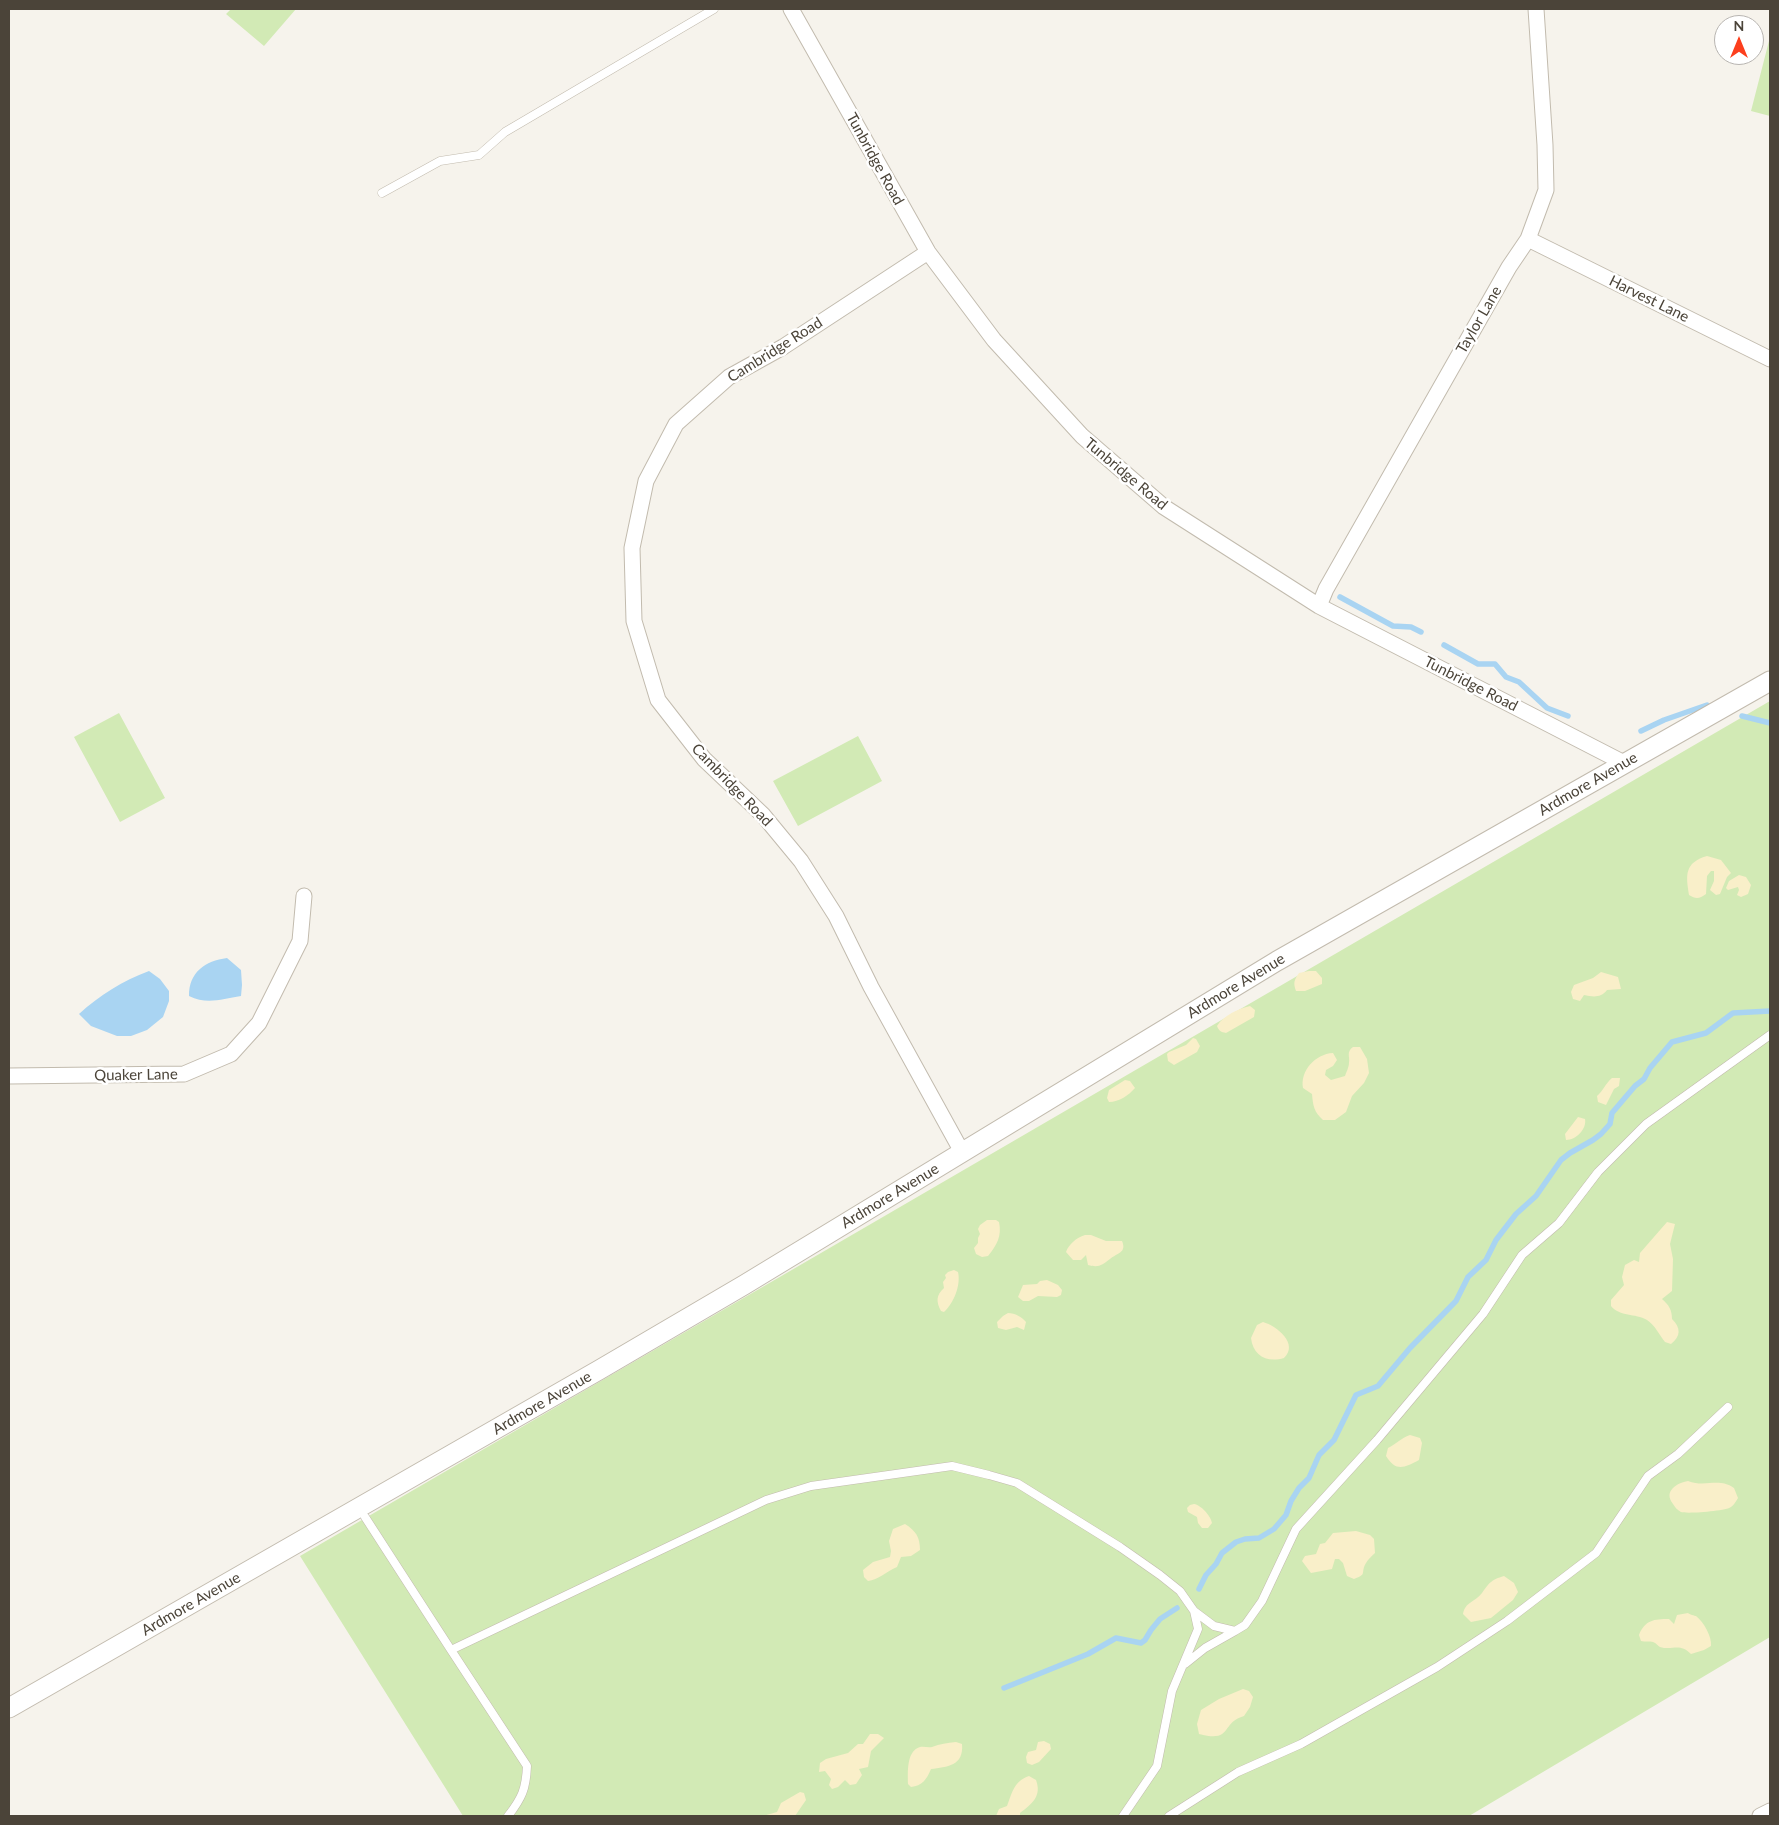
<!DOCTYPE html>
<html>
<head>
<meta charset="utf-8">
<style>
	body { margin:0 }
	#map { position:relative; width:1779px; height:1825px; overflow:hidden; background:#f6f3ec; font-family:Lato,sans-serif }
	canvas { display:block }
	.frame { position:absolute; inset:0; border:10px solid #4b4439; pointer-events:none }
	.north { position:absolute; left:1714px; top:15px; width:50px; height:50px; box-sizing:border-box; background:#fff; border:1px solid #b7b4b0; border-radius:50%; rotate:0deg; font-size:14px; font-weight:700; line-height:20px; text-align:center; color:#4b4439 }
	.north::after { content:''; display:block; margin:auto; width:18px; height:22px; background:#fc3f1d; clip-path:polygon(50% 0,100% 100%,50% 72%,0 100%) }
</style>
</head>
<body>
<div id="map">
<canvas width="1779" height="1825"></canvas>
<div class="frame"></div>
<div class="north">N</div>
</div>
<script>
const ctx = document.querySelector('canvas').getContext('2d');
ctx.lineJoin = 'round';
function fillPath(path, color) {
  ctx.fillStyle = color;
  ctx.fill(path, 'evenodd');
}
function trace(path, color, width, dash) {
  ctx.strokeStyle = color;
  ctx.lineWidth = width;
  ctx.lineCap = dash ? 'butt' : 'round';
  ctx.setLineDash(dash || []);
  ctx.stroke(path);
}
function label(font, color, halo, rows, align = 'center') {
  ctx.font = font + ' Lato,sans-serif';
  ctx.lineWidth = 5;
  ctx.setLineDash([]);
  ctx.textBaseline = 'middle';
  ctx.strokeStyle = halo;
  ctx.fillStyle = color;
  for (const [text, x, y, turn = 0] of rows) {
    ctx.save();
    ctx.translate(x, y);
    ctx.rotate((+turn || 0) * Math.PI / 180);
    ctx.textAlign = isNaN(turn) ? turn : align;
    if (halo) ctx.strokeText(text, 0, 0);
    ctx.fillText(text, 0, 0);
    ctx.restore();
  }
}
fillPath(new Path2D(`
	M231,9H296L264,46L226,14Z
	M1770,37V116L1751,111Z
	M1770,701V1637L1469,1816H463L300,1556Z
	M119,713L165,798L120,822L74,737Z
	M858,736L882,781L798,826L773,781Z`), '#d2eab5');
fillPath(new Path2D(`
	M1707,856L1721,860L1731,873L1727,877L1720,894L1716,895L1710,890L1714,881V871H1711L1707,876L1706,894C1699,899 1696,899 1689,895C1686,875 1684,863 1707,856Z
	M1739,875L1746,877L1751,885L1748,894L1741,897L1737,895L1739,890L1738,887L1728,890L1726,888L1729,881Z
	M1309,971H1316L1322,978V984L1305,991H1296C1293,983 1294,980 1299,973Z
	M1601,972L1618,977L1621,989L1607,990C1601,998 1593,997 1584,995L1580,1001L1573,999L1571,992L1574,985L1593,978Z
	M1250,1006L1255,1010L1254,1017L1226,1033C1221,1032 1219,1031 1217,1026C1224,1015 1238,1009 1250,1006Z
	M1193,1038L1196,1039L1200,1046L1197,1052L1174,1065L1168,1061L1167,1054L1169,1052L1186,1045Z
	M1353,1047H1360L1367,1059L1369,1073L1364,1083L1352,1096L1346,1112L1335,1120H1323C1314,1112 1313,1106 1312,1094L1303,1088C1300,1071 1315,1054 1333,1053L1337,1060L1333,1066L1326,1070L1325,1075L1331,1080L1345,1076C1346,1073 1349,1067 1349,1063C1350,1056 1346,1052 1353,1047Z
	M1612,1078H1620L1619,1086L1614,1089L1606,1105L1598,1102L1597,1096C1603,1091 1605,1084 1612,1078Z
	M1125,1080L1130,1081L1135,1088C1129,1095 1119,1102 1109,1102L1107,1098L1109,1090Z
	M1578,1117L1585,1119C1587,1129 1576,1140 1566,1140L1565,1134Z
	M987,1220H996L999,1222C1002,1236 997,1245 988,1256L982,1257L976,1254L974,1248L978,1243V1238L980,1234L978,1229L980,1225Z
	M1667,1222L1675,1224L1670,1244L1673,1259L1672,1291L1662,1299C1669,1305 1672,1310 1672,1319C1681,1328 1681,1336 1671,1344L1665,1342C1660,1336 1655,1325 1647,1320C1635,1313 1620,1317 1611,1306V1300L1624,1285L1622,1277L1625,1265L1634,1260L1639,1262L1640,1253Z
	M1085,1235H1091L1106,1241H1122C1127,1253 1117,1253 1110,1259C1102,1265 1099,1268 1088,1265L1086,1255L1081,1260H1073L1066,1252C1069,1244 1076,1238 1085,1235Z
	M954,1270L958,1272C961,1285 954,1303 944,1312L941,1311C936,1302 936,1295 944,1288L943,1282L946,1278L945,1275L948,1272Z
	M1047,1280L1058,1285L1062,1290L1061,1295L1057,1297L1038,1296L1029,1301H1023L1018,1297L1023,1285L1037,1284L1040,1281Z
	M1008,1313C1015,1313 1022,1317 1026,1322L1024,1330L1017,1327L1006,1330L998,1328L997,1322L1003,1316Z
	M1263,1322C1277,1326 1299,1344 1284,1358C1267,1363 1253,1356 1251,1338L1257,1325Z
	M1410,1435L1420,1438L1422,1443L1419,1460C1404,1468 1396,1472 1386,1456L1388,1448C1396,1444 1401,1438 1410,1435Z
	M1688,1481C1706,1488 1718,1477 1734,1488L1738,1498C1736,1501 1734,1505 1731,1507C1726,1511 1687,1514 1681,1512C1677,1510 1675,1507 1673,1504C1663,1491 1677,1483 1688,1481Z
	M1194,1504C1201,1505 1211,1516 1212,1523L1208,1528H1202L1198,1523L1197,1517L1188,1512L1187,1508L1190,1505Z
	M905,1524C916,1531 920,1537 920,1550L911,1556L901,1557L897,1567C887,1571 878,1580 868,1581L864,1577L863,1570L873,1562L890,1557L891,1551L889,1541L893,1529Z
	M1356,1531L1370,1535L1374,1539L1375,1553C1372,1556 1368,1559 1366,1563C1360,1573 1368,1574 1354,1579L1347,1576L1343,1563L1339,1559H1335L1332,1569L1311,1573L1302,1561L1305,1556L1316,1554L1320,1544L1325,1543L1333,1533Z
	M1504,1576L1514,1583L1518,1592L1513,1600L1491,1618L1471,1622L1463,1614C1465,1602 1475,1602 1482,1593C1490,1582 1491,1580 1504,1576Z
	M1688,1613C1689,1614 1695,1616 1696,1616C1704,1622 1712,1637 1711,1646L1704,1650L1691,1654C1679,1642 1673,1651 1660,1647C1658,1646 1656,1643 1653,1642C1650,1641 1645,1642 1641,1641L1639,1635C1645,1620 1654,1619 1669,1619L1674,1624L1677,1615Z
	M1243,1689L1249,1691L1253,1697L1250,1707L1244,1716C1220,1723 1233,1743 1199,1734L1197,1724L1201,1710L1219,1699Z
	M870,1734H878L884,1738L871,1751L868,1767L859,1769L862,1775L856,1784L850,1785L845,1780L838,1787L832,1789L829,1785L831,1779L825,1771L819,1772L820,1763L826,1759L848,1753L858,1744H863Z
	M1044,1741L1050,1744L1051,1749L1039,1762L1032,1765L1027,1763L1026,1757L1028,1752L1036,1750L1038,1742Z
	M956,1742L962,1744C964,1766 947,1767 931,1769C927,1779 922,1786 911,1787L908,1784C908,1773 906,1751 920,1747C924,1746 928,1748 932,1747C940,1744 947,1743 956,1742Z
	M1029,1776L1036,1780C1042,1796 1032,1804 1020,1813V1816H996L999,1809L1007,1806C1012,1793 1014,1781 1029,1776Z
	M800,1792L804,1793L806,1800L795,1816H763L777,1812L781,1803Z`), '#f9efc9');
fillPath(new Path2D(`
	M227,958L241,970L242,985L241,996C222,999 207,1005 189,996C189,972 205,961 227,958Z
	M149,971L160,979L169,991V1001L163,1017L147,1030L131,1036H117L91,1026L79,1014C100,995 122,981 149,971Z`), '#a9d4f2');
trace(new Path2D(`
	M1340,597L1393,626L1411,627L1421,632
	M1444,645L1478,664H1495L1506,677L1519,682L1547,708L1568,716
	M1742,716L1770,723
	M1641,731L1664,720L1707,705
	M1199,1589L1206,1575L1216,1564L1222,1553L1236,1542L1245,1539L1259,1538L1274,1529L1286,1515L1291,1501L1299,1488L1309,1478L1319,1455L1334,1440L1356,1395L1378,1386L1410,1348L1456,1301L1468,1277L1486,1260L1496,1240L1516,1214L1536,1196L1561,1160L1570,1153L1593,1140L1601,1134L1610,1124L1612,1113L1635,1086L1644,1079L1650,1068L1672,1042L1706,1033L1733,1013L1770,1011
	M1004,1688L1088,1654L1116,1638L1141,1643L1145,1640L1151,1630L1160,1619L1177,1608`), '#a9d4f2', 5.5);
const service = new Path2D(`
	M382,193L440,161L479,155L505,132L714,9
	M365,1517L451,1650L766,1500L811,1486L952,1466L989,1475L1017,1483L1120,1547L1160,1575L1180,1591L1194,1611L1214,1626L1235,1631L1245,1625L1262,1601L1296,1529L1377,1440L1483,1314L1522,1255L1559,1223L1598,1172L1646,1124L1770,1035
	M451,1650L527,1766C526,1789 522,1798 508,1816
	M1185,1664L1205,1648L1235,1631
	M1123,1816L1157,1766L1172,1691L1198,1629L1194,1611
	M1169,1816L1238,1772L1301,1744L1437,1667L1507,1621L1596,1553L1648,1476L1678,1454L1728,1407`);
const minor = new Path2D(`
	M791,9L928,252L994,340L1082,436L1164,507L1319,606L1624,763
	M1528,239L1770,359
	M928,252L783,347L729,377L676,424L646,481L632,548L634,621L658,700L704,759L763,815L801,861L836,916L871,987L962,1152
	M1319,606L1326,589L1509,267L1528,239L1546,190L1545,145L1536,9
	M9,1076L184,1074L231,1054L259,1023L300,941L304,896
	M1760,1816L1770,1811`);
const tertiary = new Path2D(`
	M9,1708L599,1370L744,1285L1277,961L1770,681`);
trace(service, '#c2bbae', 9);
trace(minor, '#c2bbae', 17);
trace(tertiary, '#c2bbae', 21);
trace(service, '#fff', 8);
trace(minor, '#fff', 15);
trace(tertiary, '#fff', 19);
label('15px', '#4b4439', '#fff', [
	["Tunbridge Road",875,159,61],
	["Harvest Lane",1649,299,26],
	["Taylor Lane",1479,320,-60],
	["Cambridge Road",775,350,-32],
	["Tunbridge Road",1126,474,40],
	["Tunbridge Road",1471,684,27],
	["Ardmore Avenue",1588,784,-30],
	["Cambridge Road",732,785,46],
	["Ardmore Avenue",1236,986,-31],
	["Quaker Lane",136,1075,-1],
	["Ardmore Avenue",890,1196,-31],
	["Ardmore Avenue",542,1403,-30],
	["Ardmore Avenue",191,1604,-30]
]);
</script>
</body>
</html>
